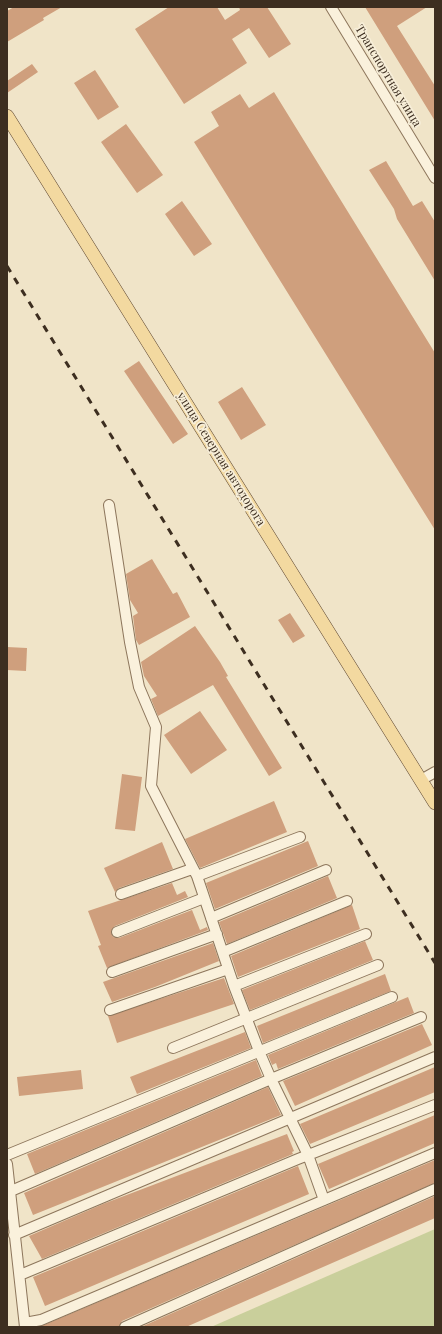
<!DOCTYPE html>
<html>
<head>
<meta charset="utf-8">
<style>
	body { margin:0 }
	#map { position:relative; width:442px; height:1334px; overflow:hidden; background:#f0e4c8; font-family:"Playfair Display",serif }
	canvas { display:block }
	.frame { position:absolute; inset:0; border:8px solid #3d2e20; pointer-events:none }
</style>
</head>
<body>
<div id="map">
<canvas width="442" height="1334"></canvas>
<div class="frame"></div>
</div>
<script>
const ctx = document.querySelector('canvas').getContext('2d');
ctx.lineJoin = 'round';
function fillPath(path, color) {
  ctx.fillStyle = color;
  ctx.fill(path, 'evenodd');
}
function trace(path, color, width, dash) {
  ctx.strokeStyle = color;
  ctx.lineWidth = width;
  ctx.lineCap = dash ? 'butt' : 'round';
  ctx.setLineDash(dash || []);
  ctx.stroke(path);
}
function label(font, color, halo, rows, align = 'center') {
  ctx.font = font + ' "Playfair Display",serif';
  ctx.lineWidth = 3.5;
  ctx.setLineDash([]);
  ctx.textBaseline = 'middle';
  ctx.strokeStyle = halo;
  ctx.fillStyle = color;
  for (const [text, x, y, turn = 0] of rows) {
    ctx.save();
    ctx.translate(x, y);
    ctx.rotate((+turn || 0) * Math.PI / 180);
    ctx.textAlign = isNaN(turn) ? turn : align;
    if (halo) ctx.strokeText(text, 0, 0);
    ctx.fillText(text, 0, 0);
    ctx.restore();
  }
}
fillPath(new Path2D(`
	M435,1229V1327H211Z`), '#c9cf9b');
fillPath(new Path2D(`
	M14,7H62L43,18L44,20L7,42V11Z
	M169,7H217L225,20L240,10L239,7H267L291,44L269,58L249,28L232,39L247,63L184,104L135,29Z
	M365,7H427L397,26L435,86V121Z
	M32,64L38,72L7,93V81Z
	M95,70L119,107L98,120L74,83Z
	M274,92L435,353V530L194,142L219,126L211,112L240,94L249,108Z
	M126,124L163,175L137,193L101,142Z
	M386,161L413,206L422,201L435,222V281L397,219L394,209L369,170Z
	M182,201L212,244L194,256L165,214Z
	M139,361L188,434L173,444L124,371Z
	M242,387L266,425L241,440L218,402Z
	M152,559L173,594L177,592L190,617L139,645L136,640L133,616L138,613L130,600L126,574Z
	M290,613L305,636L293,643L278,620Z
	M195,626L220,662L228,676L226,677L282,768L269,776L213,685L158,716L151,699L157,696L144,676L141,662Z
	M7,647L27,648L26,671L7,670Z
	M200,711L227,750L191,774L164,735Z
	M122,774L142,777L135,831L115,829Z
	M274,801L287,832L200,868L185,839Z
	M308,841L318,866L215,909L206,883Z
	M162,842L173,869L119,888L115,892L104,868Z
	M328,876L337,898L227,944L219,922Z
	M172,883L177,895L185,891L188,897L115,926L111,931L113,937L119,938L192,910L200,930L207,927L208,930L107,968L98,946L101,945L88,911Z
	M352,905L360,929L238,977L231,956Z
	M365,941L373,960L250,1010L242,990Z
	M213,943L219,961L155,987L112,1002L103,982Z
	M385,974L391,991L263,1043L257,1026Z
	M224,978L234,1004L117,1043L108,1016Z
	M408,997L414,1013L278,1069L276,1063L272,1065L268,1055Z
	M422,1024L432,1045L295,1106L283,1081Z
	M245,1032L251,1048L137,1094L130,1077Z
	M256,1060L262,1076L35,1174L27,1154Z
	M435,1067V1092L310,1144L300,1124Z
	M81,1070L83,1089L19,1096L17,1077Z
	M268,1087L281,1115L33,1215L24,1193Z
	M435,1115V1143L329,1189L318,1164Z
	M287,1134L294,1151L292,1152L293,1154L42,1259L29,1236L103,1204Z
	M435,1160V1183L122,1321L119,1327H39Z
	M298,1166L309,1194L45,1306L33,1277Z
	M435,1196V1218L186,1327H141Z`), '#cf9f7d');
const minor = new Path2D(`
	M331,7L435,178
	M109,505L130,642L139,687L156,727L151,786L197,876L234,986L259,1051L271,1079L308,1155L324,1200
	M421,780L435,772
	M197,876L300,837
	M121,894L192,869
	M211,918L326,870
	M117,932L204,898
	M223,952L347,901
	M112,972L217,934
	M234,986L366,934
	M110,1010L228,969
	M173,1048L378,965
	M7,1155L392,997
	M7,1164L25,1327
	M11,1191L271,1079L421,1017
	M14,1235L435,1057
	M20,1275L298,1159L435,1105
	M25,1323L41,1320L435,1153
	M125,1327L435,1189`);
const major = new Path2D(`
	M7,116L435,803`);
trace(minor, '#8d765c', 12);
trace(major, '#5b4430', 14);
trace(minor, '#faf1dc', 10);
trace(major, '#f3d9a0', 13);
trace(new Path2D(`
	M7,266L435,963`), '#3d2e20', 3, [7, 7]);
label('12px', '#3d2e20', '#f7eed8', [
	["Транспортная улица",388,76,59],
	["улица Северная автодорога",221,459,58]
]);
</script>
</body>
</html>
